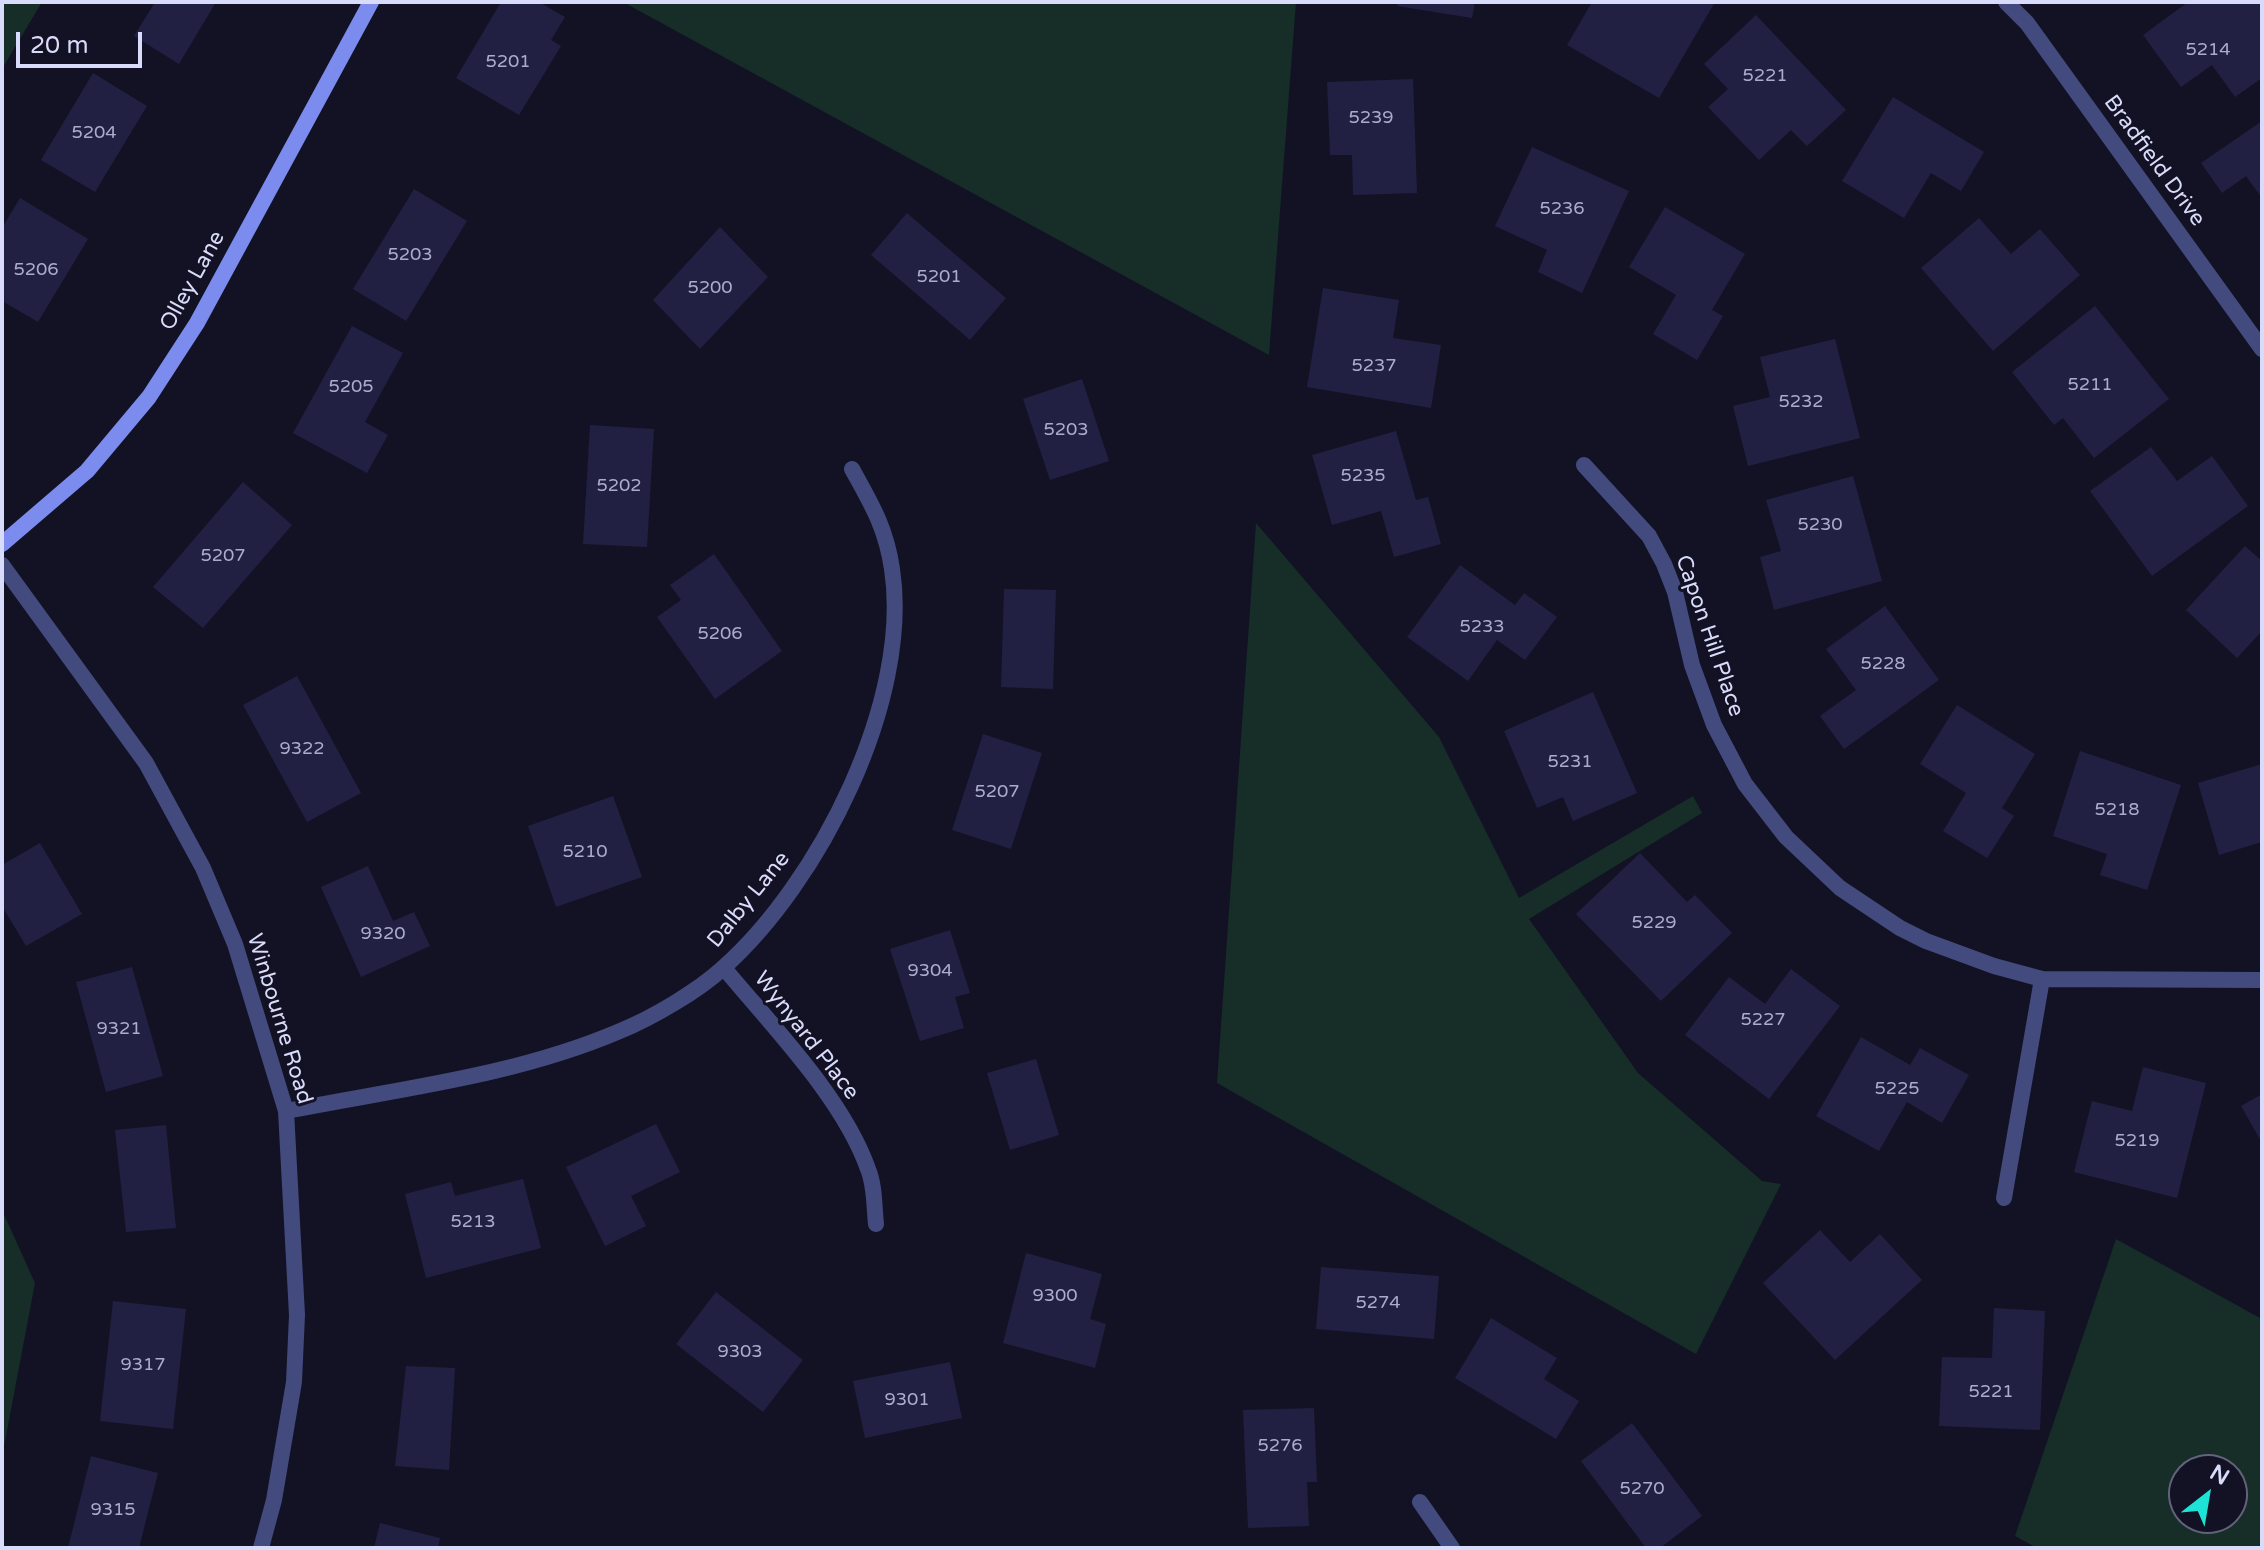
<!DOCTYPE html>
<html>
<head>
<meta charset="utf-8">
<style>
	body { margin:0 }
	#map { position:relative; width:2264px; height:1550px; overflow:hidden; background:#121224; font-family:"Varela Round",sans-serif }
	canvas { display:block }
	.frame { position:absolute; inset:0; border:4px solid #d9dbfa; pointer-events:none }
	.north { position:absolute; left:2168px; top:1454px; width:80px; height:80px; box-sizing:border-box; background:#121224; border:2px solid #62627a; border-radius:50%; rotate:31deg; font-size:22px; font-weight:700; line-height:32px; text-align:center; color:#d9dbfa }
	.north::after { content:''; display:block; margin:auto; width:28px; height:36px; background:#1ee2d5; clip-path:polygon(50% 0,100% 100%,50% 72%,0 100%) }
	.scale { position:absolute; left:16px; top:32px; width:126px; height:36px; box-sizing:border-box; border:4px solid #d9dbfa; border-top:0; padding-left:10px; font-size:24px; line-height:28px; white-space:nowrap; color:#d9dbfa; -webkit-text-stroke:6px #121224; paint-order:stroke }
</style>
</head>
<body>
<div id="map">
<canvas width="2264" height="1550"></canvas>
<div class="frame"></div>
<div class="north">N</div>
<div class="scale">20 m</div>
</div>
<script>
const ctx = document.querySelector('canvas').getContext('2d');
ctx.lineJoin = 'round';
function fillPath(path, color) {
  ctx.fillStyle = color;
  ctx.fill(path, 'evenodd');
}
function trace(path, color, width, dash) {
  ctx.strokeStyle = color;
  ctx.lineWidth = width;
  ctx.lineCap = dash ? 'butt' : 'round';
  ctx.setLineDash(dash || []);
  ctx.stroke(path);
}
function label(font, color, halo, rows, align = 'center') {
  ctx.font = font + ' "Varela Round",sans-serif';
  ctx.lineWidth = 6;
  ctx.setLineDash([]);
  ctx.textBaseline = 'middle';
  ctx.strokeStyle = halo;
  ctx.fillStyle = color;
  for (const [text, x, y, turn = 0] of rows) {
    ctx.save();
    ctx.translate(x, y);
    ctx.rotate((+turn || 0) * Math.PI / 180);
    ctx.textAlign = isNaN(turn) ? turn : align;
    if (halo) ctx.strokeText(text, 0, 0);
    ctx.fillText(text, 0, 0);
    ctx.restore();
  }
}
fillPath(new Path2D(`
	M2,2H42L2,69Z
	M623,2H1296L1269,355Z
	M1256,523L1439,737L1519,898L1693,796L1702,813L1529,919L1638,1073L1762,1181L1781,1184L1696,1354L1217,1083Z
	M2,1210L35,1283L2,1457Z
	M2116,1239L2262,1319V1548H2037L2015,1536ZM2232,1470V1518H2184V1470Z`), '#162d28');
fillPath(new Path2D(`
	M155,2H216L179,64L134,36Z
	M501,2H539L565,17L551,40L561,46L519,115L456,78Z
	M1398,2H1475L1472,18L1397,6Z
	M1592,2H1715L1659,98L1567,45Z
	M2188,2H2262V78L2235,97L2212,65L2181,87L2143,35Z
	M1756,15L1846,110L1807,146L1791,130L1759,160L1708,107L1728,89L1704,64Z
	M93,73L147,106L95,192L41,160Z
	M1413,79L1417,193L1353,195L1352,155H1330L1327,82Z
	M1893,97L1984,152L1961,191L1931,173L1904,218L1842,181Z
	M2262,121V198L2246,176L2222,193L2201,163Z
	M1532,147L1629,191L1582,293L1538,272L1547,250L1495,226Z
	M414,189L467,221L406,321L353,289Z
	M20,198L88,239L38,322L2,301V228Z
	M1665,207L1745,254L1712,310L1723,316L1697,360L1653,334L1676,295L1629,267Z
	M907,213L1006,298L970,340L871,255Z
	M1979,218L2011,254L2040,229L2080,275L1993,351L1921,268Z
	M720,227L768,277L700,349L653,300Z
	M1323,288L1399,300L1393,338L1441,345L1431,408L1307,387Z
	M2095,306L2169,399L2094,458L2063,418L2054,425L2012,372Z
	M352,326L403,353L365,422L388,435L367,473L293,433Z
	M1835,339L1860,438L1748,466L1733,406L1770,397L1760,357Z
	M1082,379L1109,461L1050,480L1023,399Z
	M590,425L654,429L647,547L583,544Z
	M1396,431L1416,500L1428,497L1441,544L1394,557L1381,511L1332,525L1312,455Z
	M2151,447L2177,481L2212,456L2248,506L2152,576L2090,491Z
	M1853,476L1882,581L1774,610L1760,557L1781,551L1766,500Z
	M243,482L292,525L203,628L153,587Z
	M2245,546L2262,561V631L2237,658L2186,610Z
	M714,554L782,651L715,699L657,617L681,600L670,585Z
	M1460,565L1515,605L1524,593L1557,617L1525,660L1497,640L1468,681L1407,637Z
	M1004,589L1056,590L1053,689L1001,687Z
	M1885,606L1939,680L1844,749L1820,716L1856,690L1826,649Z
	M297,676L361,793L307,822L243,705Z
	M1593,692L1637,793L1573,821L1563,797L1537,808L1504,731Z
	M1957,705L2035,754L2002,808L2014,816L1987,858L1943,831L1966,793L1920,764Z
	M983,734L1042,753L1011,849L952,830Z
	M2080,751L2181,785L2147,890L2100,875L2107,854L2053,836Z
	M2262,764V842L2219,855L2198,783Z
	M613,796L642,877L556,907L528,826Z
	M40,843L82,914L26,946L2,906V865Z
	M1640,853L1687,902L1695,895L1732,933L1661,1001L1576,914Z
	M368,866L393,921L414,912L430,946L361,977L321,887Z
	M950,930L970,993L955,997L964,1028L920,1041L890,949Z
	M132,967L163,1076L106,1092L76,982Z
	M1791,969L1840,1006L1769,1099L1685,1035L1729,977L1765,1004Z
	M1861,1037L1910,1065L1920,1048L1969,1075L1942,1123L1907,1102L1879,1151L1816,1116Z
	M1036,1059L1059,1135L1010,1150L987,1073Z
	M2143,1067L2206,1083L2177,1198L2074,1172L2092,1101L2132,1111Z
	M2262,1094V1143L2241,1106Z
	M656,1124L680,1172L631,1196L646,1226L605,1246L566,1167Z
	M166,1125L176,1228L126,1232L115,1130Z
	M523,1179L541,1248L426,1278L405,1194L451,1182L455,1196Z
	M1820,1230L1850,1262L1880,1234L1922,1280L1835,1360L1763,1283Z
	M1026,1253L1102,1274L1090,1319L1106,1324L1095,1368L1003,1343Z
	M1321,1267L1439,1276L1434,1339L1316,1329Z
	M716,1292L803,1360L763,1412L676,1344Z
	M113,1301L186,1309L173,1429L100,1421Z
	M1994,1308L2045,1311L2040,1430L1939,1426L1942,1357L1992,1358Z
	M1491,1318L1557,1358L1544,1379L1579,1401L1556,1439L1455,1378Z
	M950,1362L962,1418L865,1438L853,1381Z
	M406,1366L455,1368L449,1470L395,1466Z
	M1314,1408L1317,1482H1307L1309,1526L1248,1528L1243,1410Z
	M1632,1423L1702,1516L1660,1548H1646L1581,1461Z
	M91,1456L158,1473L139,1548H68Z
	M380,1523L440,1538L438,1548H374Z`), '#212042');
trace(new Path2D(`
	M2006,2L2027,23L2262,349
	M1584,465L1649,536L1664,564L1675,592L1692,665L1714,725L1745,784L1786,837L1840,888L1900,928L1926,941L1994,966L2042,979L2262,980
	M2,565L146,763L203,868L235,944L286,1111L297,1315L294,1382L274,1500L261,1548
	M724,968C772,1026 843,1098 868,1169C875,1186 874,1206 876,1224
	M286,1111C398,1089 515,1076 620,1031C652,1018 698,991 723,968C819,883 912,700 892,569C886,528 872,505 852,469
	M2004,1198L2042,979
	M1420,1502L1452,1548`), '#434a7d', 16);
trace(new Path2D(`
	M2,544L87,471L149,397L197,323L371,2`), '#7c8cee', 16);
label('18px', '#abaccc', null, [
	["5214",2208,50],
	["5201",508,62],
	["5221",1765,76],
	["5239",1371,118],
	["5204",94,133],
	["5236",1562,209],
	["5203",410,255],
	["5206",36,270],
	["5201",939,277],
	["5200",710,288],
	["5237",1374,366],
	["5211",2090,385],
	["5205",351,387],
	["5232",1801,402],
	["5203",1066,430],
	["5235",1363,476],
	["5202",619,486],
	["5230",1820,525],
	["5207",223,556],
	["5233",1482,627],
	["5206",720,634],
	["5228",1883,664],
	["9322",302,749],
	["5231",1570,762],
	["5207",997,792],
	["5218",2117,810],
	["5210",585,852],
	["5229",1654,923],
	["9320",383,934],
	["9304",930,971],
	["5227",1763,1020],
	["9321",119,1029],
	["5225",1897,1089],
	["5219",2137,1141],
	["5213",473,1222],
	["9300",1055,1296],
	["5274",1378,1303],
	["9303",740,1352],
	["9317",143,1365],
	["5221",1991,1392],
	["9301",907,1400],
	["5276",1280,1446],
	["5270",1642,1489],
	["9315",113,1510]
]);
label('22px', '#d9dbfa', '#121224', [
	["Bradfield Drive",2154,161,54],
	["Olley Lane",193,281,-61],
	["Capon Hill Place",1709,636,71],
	["Dalby Lane",749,900,-51],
	["Winbourne Road",279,1019,73],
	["Wynyard Place",806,1036,52]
]);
</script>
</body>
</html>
